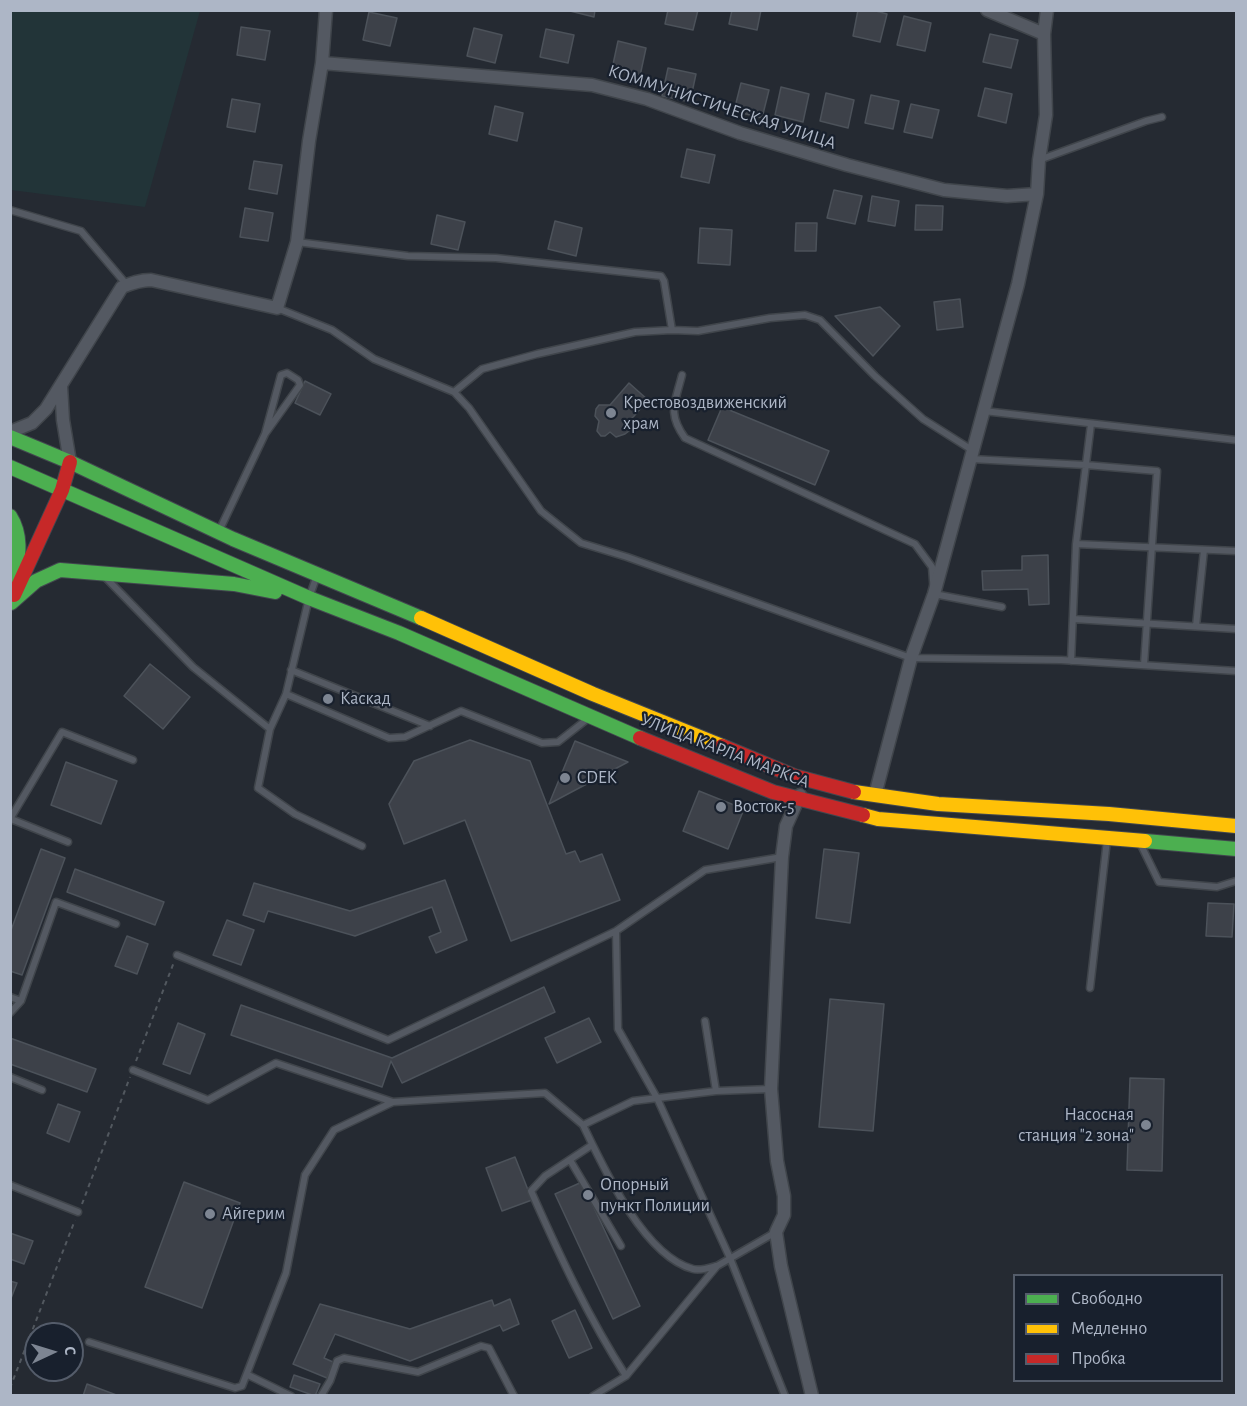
<!DOCTYPE html>
<html>
<head>
<meta charset="utf-8">
<style>
	body { margin:0 }
	#map { position:relative; width:1247px; height:1406px; overflow:hidden; background:#252a32; font-family:"Alegreya Sans",sans-serif }
	canvas { display:block }
	.frame { position:absolute; inset:0; border:12px solid #adb6c6; pointer-events:none }
	.legend { position:absolute; left:1013px; top:1274px; width:210px; height:108px; box-sizing:border-box; background:#18202d; border:2px solid #545c6a; margin:0; padding:8px 10px; list-style:none; font-size:18px; color:#adb6c6 }
	.legend li { display:flex; align-items:center; gap:12px; height:30px }
	.legend b { width:30px; border:2px solid #545c6a }
	.north { position:absolute; left:24px; top:1322px; width:60px; height:60px; box-sizing:border-box; background:#18202d; border:2px solid #545c6a; border-radius:50%; rotate:86deg; font-size:16px; font-weight:700; line-height:24px; text-align:center; color:#adb6c6 }
	.north::after { content:''; display:block; margin:auto; width:21px; height:27px; background:#7d8592; clip-path:polygon(50% 0,100% 100%,50% 72%,0 100%) }
</style>
</head>
<body>
<div id="map">
<canvas width="1247" height="1406"></canvas>
<div class="frame"></div>
<ul class="legend">
<li><b style="height:8px;background:#4caf50"></b>Свободно</li>
<li><b style="height:8px;background:#ffc107"></b>Медленно</li>
<li><b style="height:8px;background:#c62828"></b>Пробка</li>
</ul>
<div class="north">С</div>
</div>
<script>
const ctx = document.querySelector('canvas').getContext('2d');
ctx.lineJoin = 'round';
function fillPath(path, color) {
  ctx.fillStyle = color;
  ctx.fill(path, 'evenodd');
}
function trace(path, color, width, dash) {
  ctx.strokeStyle = color;
  ctx.lineWidth = width;
  ctx.lineCap = dash ? 'butt' : 'round';
  ctx.setLineDash(dash || []);
  ctx.stroke(path);
}
function label(font, color, halo, rows, align = 'center') {
  ctx.font = font + ' "Alegreya Sans",sans-serif';
  ctx.lineWidth = 4.5;
  ctx.setLineDash([]);
  ctx.textBaseline = 'middle';
  ctx.strokeStyle = halo;
  ctx.fillStyle = color;
  for (const [text, x, y, turn = 0] of rows) {
    ctx.save();
    ctx.translate(x, y);
    ctx.rotate((+turn || 0) * Math.PI / 180);
    ctx.textAlign = isNaN(turn) ? turn : align;
    if (halo) ctx.strokeText(text, 0, 0);
    ctx.fillText(text, 0, 0);
    ctx.restore();
  }
}
fillPath(new Path2D(`
	M11,10L200,11L145,207L11,190Z`), '#223438');
const building = new Path2D(`
	M566,10H595L594,17Z
	M668,10H698L693,30L665,24Z
	M732,10H761L757,30L729,24Z
	M858,10H872L887,14L880,42L853,36Z
	M369,12L397,18L390,46L363,40Z
	M904,16L931,23L925,51L897,45Z
	M241,27L270,31L265,60L237,55Z
	M474,28L502,35L495,63L467,56Z
	M546,29L574,35L568,63L540,57Z
	M990,34L1018,40L1011,68L983,62Z
	M618,41L646,48L640,76L612,69Z
	M668,68L696,74L690,102L662,96Z
	M741,83L769,90L762,118L734,111Z
	M781,87L809,94L803,122L775,115Z
	M985,88L1012,94L1006,123L978,116Z
	M826,93L854,100L848,128L820,121Z
	M871,95L899,101L893,129L865,123Z
	M232,99L260,104L255,132L227,127Z
	M911,104L939,110L932,138L904,132Z
	M495,106L523,113L517,141L489,134Z
	M687,149L715,155L709,183L681,177Z
	M254,161L282,165L277,194L249,189Z
	M834,190L862,196L855,224L827,218Z
	M872,196L899,201L895,226L868,221Z
	M916,205L943,206L942,230H915Z
	M245,208L273,213L268,241L240,237Z
	M437,215L465,222L458,250L431,244Z
	M555,221L582,228L576,256L548,249Z
	M796,223H817L816,251H795Z
	M700,228L732,230L730,265L698,263Z
	M960,299L963,327L937,330L934,302Z
	M880,307L900,326L873,356L835,316Z
	M305,381L331,394L320,415L295,403Z
	M629,383L648,400L628,423L629,431L625,434L616,437L610,432L605,436H601L597,431L599,421L595,416L596,409L599,405H610Z
	M722,407L829,451L815,485L708,440Z
	M1048,555L1049,604L1029,605L1028,589L983,590L982,571L1022,570V556Z
	M150,664L190,697L163,729L124,696Z
	M470,740L530,761L566,854L575,851L580,862L602,854L620,900L511,941L465,820L404,844L389,804L414,761Z
	M575,741L628,762L549,804Z
	M66,762L117,781L101,824L51,805Z
	M699,791L744,809L728,849L683,831Z
	M41,849L65,858L22,975L10,971V933Z
	M824,849L859,853L850,923L816,918Z
	M75,869L164,902L155,925L67,892Z
	M445,880L467,940L436,953L429,937L441,932L432,907L355,936L268,911L264,922L243,915L254,883L350,911Z
	M1208,903L1234,904L1232,937L1206,936Z
	M227,920L254,930L241,965L213,955Z
	M127,936L148,944L137,974L115,966Z
	M544,987L555,1012L402,1083L391,1061L382,1087L231,1035L241,1005L392,1058Z
	M830,999L884,1004L873,1131L819,1127Z
	M589,1018L601,1042L557,1063L545,1038Z
	M178,1023L205,1034L190,1074L163,1064Z
	M10,1038L96,1069L87,1092L10,1064Z
	M1130,1078L1164,1079L1162,1171L1127,1170Z
	M58,1104L80,1112L69,1142L47,1133Z
	M515,1157L532,1200L502,1211L486,1168Z
	M184,1182L240,1203L202,1308L145,1287Z
	M582,1182L640,1306L613,1319L555,1194Z
	M10,1233L33,1241L24,1264L10,1259Z
	M10,1281L17,1283L10,1301Z
	M510,1299L519,1324L503,1331L500,1325L410,1361L335,1334L324,1358L333,1362L327,1378L293,1364L320,1304L410,1329L492,1300L494,1306Z
	M575,1310L592,1348L569,1358L552,1321Z
	M294,1375L320,1384L315,1396L290,1387Z
	M87,1384L119,1396H83Z`);
fillPath(building, '#3d4149');
trace(building, '#4c525a', 1.5);
const lane = new Path2D(`
	M1039,160L1146,121L1162,117
	M10,210L81,231L127,285
	M297,242L408,256L496,258L661,276L664,281L672,330
	M277,308L332,330L374,359L454,392L469,408L541,511L581,543L627,557L911,658L1061,660L1236,671
	M682,375C675,403 667,413 685,438L915,544L932,567L934,594L1002,607
	M454,392L482,369L537,354L635,332L672,330L698,331L770,318L805,315L820,320L875,376L923,419L972,450
	M984,411L1236,440
	M971,459L1086,465L1157,471L1144,665
	M220,529L265,434L300,385L298,380L287,373L281,375L265,434
	M1076,544L1091,424
	M106,578L193,667L270,729
	M316,578L309,598L286,694L270,729L258,788L295,814L362,846
	M1073,619L1236,629
	M1196,626L1204,550
	M1071,661L1076,544L1236,551
	M291,670L430,726
	M286,694L389,738L405,737L461,711L542,743L558,742L586,720
	M10,819L62,732L133,760
	M11,819L68,842
	M1141,845L1159,882L1217,887L1236,881
	M616,931L618,1029L657,1098L730,1258L785,1396
	M177,955L388,1040L616,931L705,870L782,857
	M1090,988L1107,840
	M10,997L21,1001L56,902L116,924
	M10,1013L21,1001
	M705,1021L716,1091
	M133,1070L208,1100L276,1063L393,1102L545,1093L583,1125L633,1101L716,1091L771,1089
	M10,1077L42,1090
	M583,1125C604,1169 644,1256 693,1269C700,1271 709,1268 716,1266
	M592,1145L545,1176L531,1191C559,1254 588,1317 626,1376
	M570,1160L621,1246
	M10,1185L78,1212
	M89,1342L235,1388L242,1386L286,1273L305,1175L334,1130L393,1102
	M248,1375L291,1396
	M321,1396L330,1381L337,1361L344,1358L418,1372L481,1346L489,1348L514,1396
	M593,1396L626,1376L717,1266L776,1232`);
const street = new Path2D(`
	M987,10L1044,34
	M322,63L592,85L647,99L740,133L847,165L944,190L1007,196L1037,194
	M61,386L63,420L70,462
	M10,432L32,423L46,409L122,287C132,283 140,280 151,280L277,308L297,242L309,141L322,63L326,10
	M800,795L786,826L782,857L771,1089L777,1161L784,1196V1215L776,1232L781,1266L812,1396
	M875,795L911,658L934,594L1018,284L1037,194L1039,160L1046,115L1044,34L1047,10`);
const fast = new Path2D(`
	M10,437L70,462L233,539L421,618
	M10,467L309,598L399,633L640,738
	M10,516C22,535 19,555 15,576
	M11,603L36,581L60,570L234,584L275,592
	M1145,841L1236,849`);
const slow = new Path2D(`
	M421,618L593,694L722,746
	M854,792L938,804L1109,814L1236,826
	M863,815L878,819L1145,841`);
const jam = new Path2D(`
	M14,595L62,490L70,462
	M640,738L773,792L863,815
	M722,746L794,776L854,792`);
trace(lane, '#40454b', 9);
trace(street, '#40454b', 15);
trace(fast, '#42474f', 16);
trace(slow, '#42474f', 16);
trace(jam, '#42474f', 16);
trace(new Path2D(`
	M136,1061L174,962
	M82,1204L130,1077
	M10,1388L75,1220`), '#52585f', 2, [4.5, 4.5]);
trace(lane, '#545962', 6);
trace(street, '#545962', 12);
trace(fast, '#4caf50', 14);
trace(slow, '#ffc107', 14);
trace(jam, '#c62828', 14);
for (const [x, y, r, color] of [
	[611,413,6,"#7d8592"],
	[328,699,6,"#7d8592"],
	[565,778,6,"#7d8592"],
	[721,807,6,"#7d8592"],
	[1146,1125,6,"#7d8592"],
	[588,1195,6,"#7d8592"],
	[210,1214,6,"#7d8592"]
]) {
  const dot = new Path2D();
  dot.arc(x, y, r, 0, 2 * Math.PI);
  ctx.fillStyle = color;
  ctx.fill(dot);
  trace(dot, '#18202d', 2);
}
label('18px', '#adb6c6', '#18202d', [
	["КОММУНИСТИЧЕСКАЯ УЛИЦА",722,107,18],
	["УЛИЦА КАРЛА МАРКСА",725,751,21]
]);
label('18px', '#adb6c6', '#18202d', [
	["Крестовоздвиженский",623,403],
	["храм",623,424],
	["Каскад",340,699],
	["CDEK",577,778],
	["Восток-5",733,807],
	["Насосная",1134,1115,"right"],
	["станция \"2 зона\"",1134,1136,"right"],
	["Опорный",600,1185],
	["пункт Полиции",600,1206],
	["Айгерим",222,1214]
], 'left');
</script>
</body>
</html>
